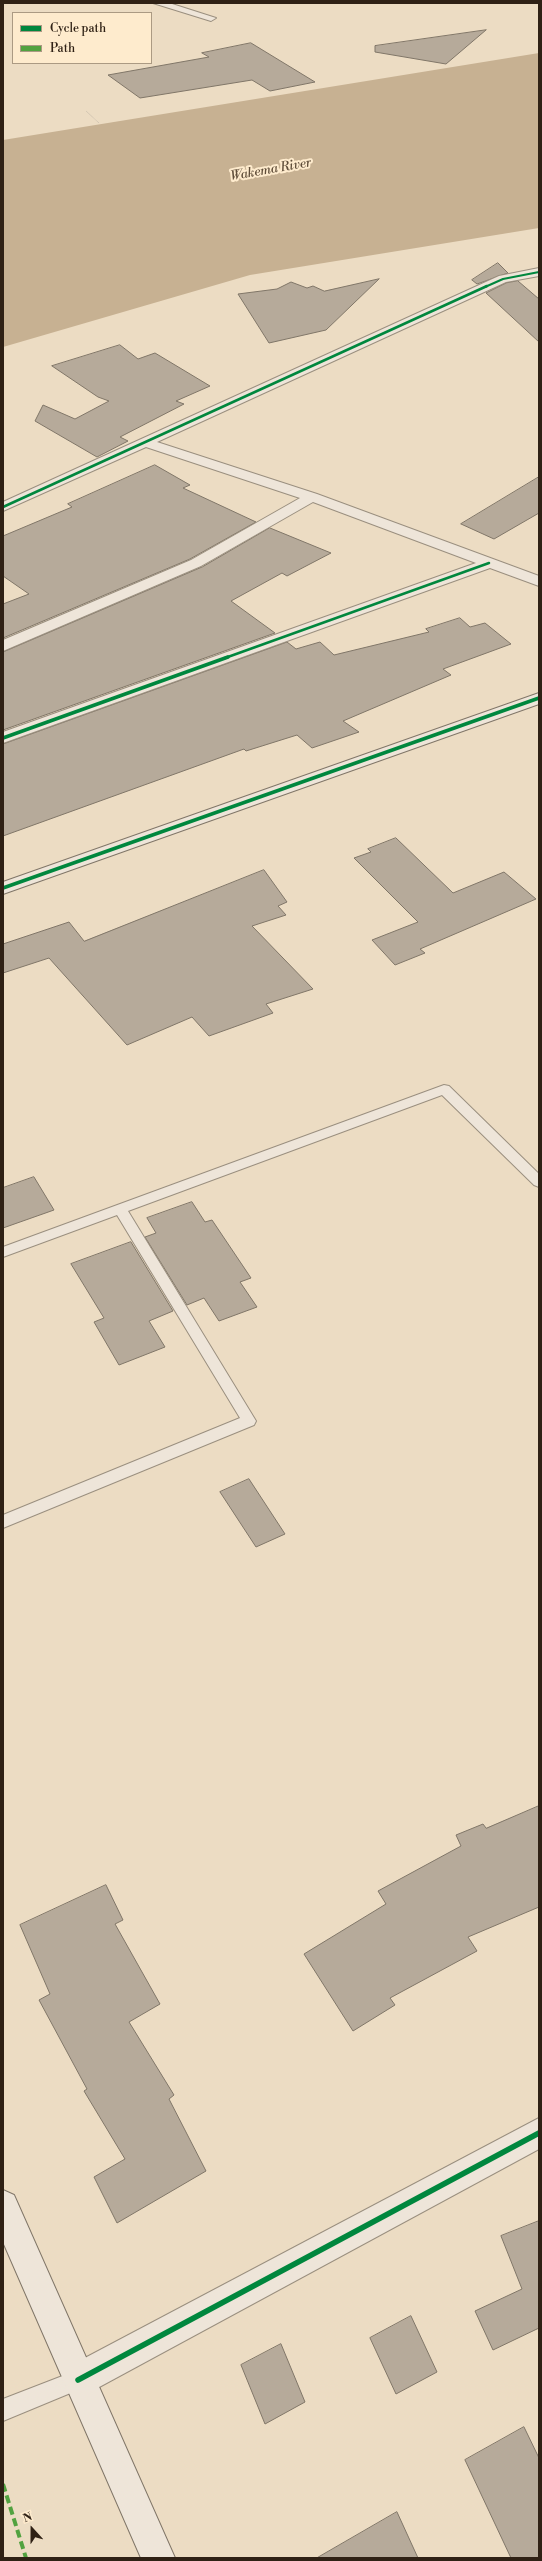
<!DOCTYPE html>
<html>
<head>
<meta charset="utf-8">
<style>
	body { margin:0 }
	#map { position:relative; width:542px; height:2561px; overflow:hidden; background:#ecdcc3; font-family:"Libre Bodoni",serif }
	canvas { display:block }
	.frame { position:absolute; inset:0; border:4px solid #2f2115; pointer-events:none }
	.legend { position:absolute; left:12px; top:12px; width:140px; height:52px; box-sizing:border-box; background:#feebcd; border:1px solid #ab9a83; margin:0; padding:5px 7px; list-style:none; font-size:12px; color:#2f2115 }
	.legend li { display:flex; align-items:center; gap:8px; height:20px }
	.legend b { width:20px; border:1px solid #ab9a83 }
	.north { position:absolute; left:12px; top:2509px; width:40px; height:40px; -webkit-text-stroke:3px #feebcd; paint-order:stroke; rotate:339deg; font-size:11px; font-weight:700; line-height:16px; text-align:center; color:#2f2115 }
	.north::after { content:''; display:block; margin:auto; width:14px; height:18px; background:#2f2115; clip-path:polygon(50% 0,100% 100%,50% 72%,0 100%) }
</style>
</head>
<body>
<div id="map">
<canvas width="542" height="2561"></canvas>
<div class="frame"></div>
<ul class="legend">
<li><b style="height:5px;background:#00873e"></b>Cycle path</li>
<li><b style="height:5px;background:#52a240"></b>Path</li>
</ul>
<div class="north">N</div>
</div>
<script>
const ctx = document.querySelector('canvas').getContext('2d');
ctx.lineJoin = 'round';
function fillPath(path, color) {
  ctx.fillStyle = color;
  ctx.fill(path, 'evenodd');
}
function trace(path, color, width, dash) {
  ctx.strokeStyle = color;
  ctx.lineWidth = width;
  ctx.lineCap = dash ? 'butt' : 'round';
  ctx.setLineDash(dash || []);
  ctx.stroke(path);
}
function label(font, color, halo, rows, align = 'center') {
  ctx.font = font + ' "Libre Bodoni",serif';
  ctx.lineWidth = 4;
  ctx.setLineDash([]);
  ctx.textBaseline = 'middle';
  ctx.strokeStyle = halo;
  ctx.fillStyle = color;
  for (const [text, x, y, turn = 0] of rows) {
    ctx.save();
    ctx.translate(x, y);
    ctx.rotate((+turn || 0) * Math.PI / 180);
    ctx.textAlign = isNaN(turn) ? turn : align;
    if (halo) ctx.strokeText(text, 0, 0);
    ctx.fillText(text, 0, 0);
    ctx.restore();
  }
}
fillPath(new Path2D(`
	M539,53V228L250,275L3,347V140Z`), '#c7b192');
const building = new Path2D(`
	M486,30L446,64L375,52V46Z
	M251,43L315,82L270,91L252,80L140,98L108,75L209,57L202,53Z
	M498,263L508,273L477,284L472,280Z
	M379,279L326,330L269,343L238,294L277,289L291,282L307,288L313,286L324,291Z
	M518,281L539,299V342L486,293L506,283Z
	M120,345L138,359L155,353L210,386L176,401L184,404L120,437L128,441L97,457L35,421L43,405L75,419L109,401L98,397L52,366Z
	M155,465L190,485L183,488L256,522L190,559L3,638V604L29,594L3,576V536L72,507L68,504Z
	M539,477V513L494,539L461,524Z
	M270,528L331,553L287,576L282,573L231,601L275,633L3,730V652L202,567Z
	M460,618L470,627L485,623L511,644L443,669L451,675L343,721L359,732L312,748L297,735L246,751L244,749L3,836V744L287,642L296,649L320,642L334,655L429,632L426,629Z
	M396,838L453,893L504,872L536,899L420,949L425,953L395,965L372,940L418,922L354,858L371,852L368,849Z
	M264,870L287,902L278,906L286,915L252,926L313,989L266,1004L273,1013L209,1036L192,1017L127,1045L49,958L3,973V944L69,922L84,941Z
	M34,1177L54,1210L3,1228V1188Z
	M192,1202L205,1222L212,1220L251,1278L240,1282L257,1307L219,1321L204,1298L187,1305L145,1237L156,1233L147,1218Z
	M131,1242L173,1311L149,1321L165,1347L119,1365L94,1322L104,1318L71,1264Z
	M249,1479L285,1534L256,1547L220,1492Z
	M539,1806V1907L468,1937L477,1951L390,1998L395,2005L353,2031L304,1954L386,1904L378,1891L461,1846L456,1835L483,1824L486,1828Z
	M106,1885L123,1920L115,1924L160,2004L129,2022L174,2095L169,2099L206,2171L117,2223L94,2177L125,2159L84,2091L87,2089L39,2000L50,1994L20,1925Z
	M539,2221V2328L493,2350L475,2311L522,2289L501,2236Z
	M411,2316L437,2372L396,2394L370,2338Z
	M281,2344L305,2402L265,2424L241,2365Z
	M524,2427L539,2458V2558H511L465,2460Z
	M397,2512L418,2558H317Z`);
fillPath(building, '#b6aa9a');
trace(building, '#807668', 1);
const lane = new Path2D(`
	M444,1085L449,1086L539,1174V1187L534,1185L442,1095L128,1211L256,1421L254,1425L3,1528V1515L240,1418L117,1215L3,1257V1247Z
	M78,2370L85,2373L88,2380L85,2387L3,2421V2399Z`);
const street = new Path2D(`
	M153,3H169L216,18L211,21Z
	M539,268V276L506,282L157,442L317,494L539,576V586L490,568L3,743V732L476,563L313,502L201,566L3,651V640L191,560L300,498L146,447L3,511V502L499,276Z
	M539,2118V2149L90,2392L78,2396L66,2392L62,2380L66,2368Z`);
const secondary = new Path2D(`
	M539,693V704L3,894V882Z
	M3,2190L14,2195L175,2558H141L3,2242Z`);
trace(lane, '#9a8f7f', 2);
trace(street, '#9a8f7f', 2);
trace(secondary, '#807668', 2);
trace(new Path2D(`
	M86,111L99,123`), '#aaa298', 1, [0.5, 1]);
fillPath(lane, '#eee5d9');
fillPath(street, '#eee5d9');
fillPath(secondary, '#eee5d9');
trace(new Path2D(`
	M3,2484L26,2558`), '#52a240', 4, [8, 4]);
trace(new Path2D(`
	M485,287L503,279L539,272`), '#00873e', 2);
trace(new Path2D(`
	M3,507L487,286
	M225,658L489,563`), '#00873e', 2.5);
trace(new Path2D(`
	M3,738L228,657
	M3,888L539,698`), '#00873e', 3.5);
trace(new Path2D(`
	M78,2380L539,2133`), '#00873e', 5.5);
label('italic 13px', '#5f4d39', '#feebcd', [
	["Wakema River",271,170,-10]
]);
</script>
</body>
</html>
